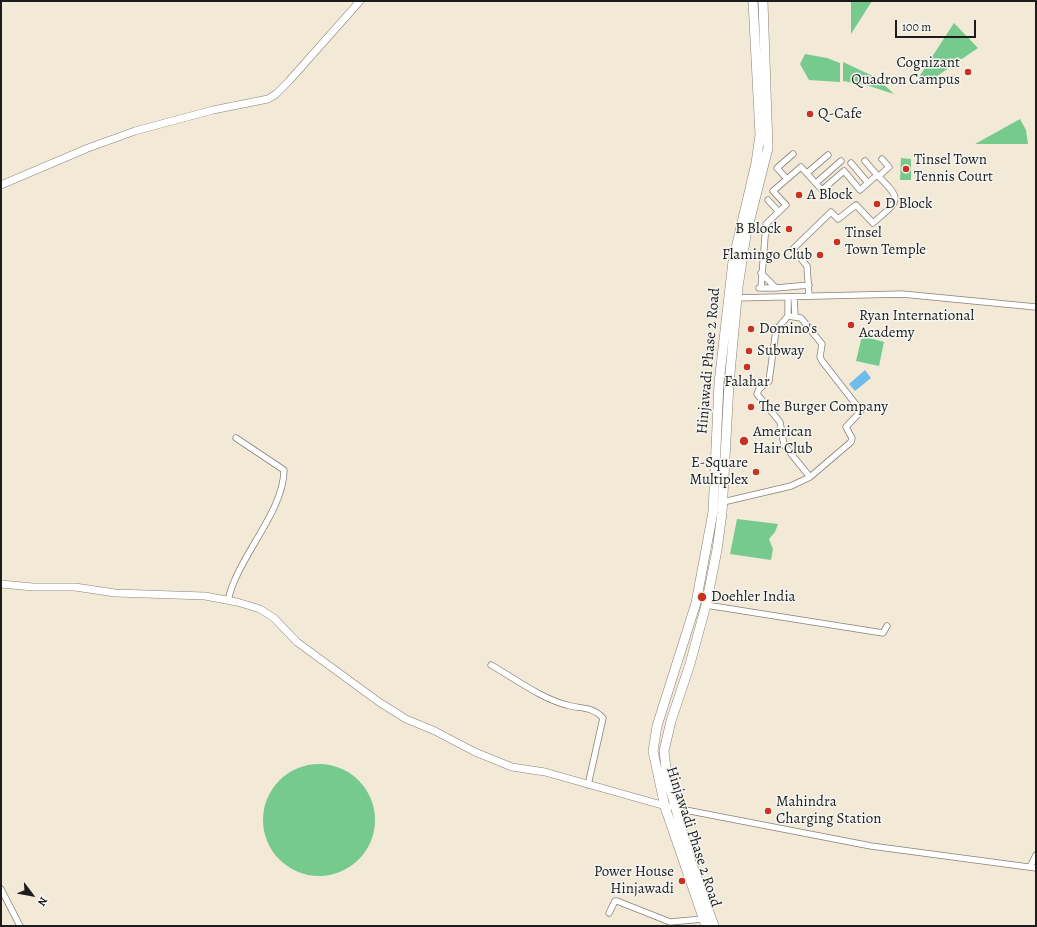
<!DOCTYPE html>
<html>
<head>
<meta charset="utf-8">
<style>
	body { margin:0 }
	#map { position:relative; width:1037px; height:927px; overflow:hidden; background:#f2e9d6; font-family:Alegreya,serif }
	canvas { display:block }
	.frame { position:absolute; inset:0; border:2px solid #1c1c1c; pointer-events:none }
	.north { position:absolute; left:12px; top:875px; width:40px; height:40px; -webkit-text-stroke:3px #f6f6f2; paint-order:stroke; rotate:122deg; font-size:11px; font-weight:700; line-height:16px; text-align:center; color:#1c1c1c }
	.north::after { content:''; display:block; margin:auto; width:14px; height:18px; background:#1c1c1c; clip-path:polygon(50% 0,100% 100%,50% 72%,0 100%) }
	.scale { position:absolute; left:895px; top:20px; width:81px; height:18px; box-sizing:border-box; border:2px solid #1c1c1c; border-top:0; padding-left:5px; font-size:12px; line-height:14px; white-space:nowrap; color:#1c1c1c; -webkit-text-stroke:3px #f6f6f2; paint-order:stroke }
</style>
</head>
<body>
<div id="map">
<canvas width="1037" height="927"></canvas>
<div class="frame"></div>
<div class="north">N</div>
<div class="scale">100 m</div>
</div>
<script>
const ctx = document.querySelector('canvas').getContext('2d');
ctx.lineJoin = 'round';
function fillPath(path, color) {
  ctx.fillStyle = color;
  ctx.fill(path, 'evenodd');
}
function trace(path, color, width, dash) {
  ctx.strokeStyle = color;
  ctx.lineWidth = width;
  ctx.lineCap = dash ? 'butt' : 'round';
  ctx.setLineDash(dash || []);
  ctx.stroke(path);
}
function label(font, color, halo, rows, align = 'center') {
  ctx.font = font + ' Alegreya,serif';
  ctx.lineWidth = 3;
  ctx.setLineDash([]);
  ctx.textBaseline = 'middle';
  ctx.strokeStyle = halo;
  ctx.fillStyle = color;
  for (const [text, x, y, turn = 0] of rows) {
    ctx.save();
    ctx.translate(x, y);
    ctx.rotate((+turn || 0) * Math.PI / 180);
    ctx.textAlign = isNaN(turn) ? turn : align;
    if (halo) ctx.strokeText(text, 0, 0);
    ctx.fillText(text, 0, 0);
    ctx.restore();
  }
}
fillPath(new Path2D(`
	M851,1H872L851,34Z
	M954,23L978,48L924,85L919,77Z
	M805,54L827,58L840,63V82L809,80L800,64Z
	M843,62L877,78L894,94L866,85L843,81Z
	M1020,119L1026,130L1028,144H975Z
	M901,158L911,159V180H900Z
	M862,336L884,342L879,366L856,361Z
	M737,519L778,524L775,532L769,539L773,549L771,560L730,554Z
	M263 820a56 56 0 1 1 112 0a56 56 0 1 1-112 0Z`), '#77ca8d');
fillPath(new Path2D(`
	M865,370L871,378L855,391L849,384Z`), '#6fbbe9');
const minor = new Path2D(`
	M865,161L877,175
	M851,163L868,183
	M807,173L828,155
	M879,176L889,167L882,159
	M787,179L777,168L793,154
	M816,183L841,161
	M768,200L779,212
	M761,273L776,288L809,285
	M759,288H776
	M761,288L766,224L786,205L773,191L801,167L822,190L844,171L860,190L877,175C904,201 899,200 873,223L856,205L838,219L831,212L793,249L807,266L809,296
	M788,297V316
	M794,297L795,316
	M735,298L902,294L1036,307
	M723,502L791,486L810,477L784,445L780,422L757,394L759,389L769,381L776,330L788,316L801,318L822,344L820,357L822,361L861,411L846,427L852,438L851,442L810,477
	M228,600C230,594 231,588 234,582C247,548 284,507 284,470L236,438
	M706,605L883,633L887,626
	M491,665C514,678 542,699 567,705C580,709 592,706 603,718L588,785
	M675,808L871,846L1036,868
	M1030,867L1036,855
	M1,889L20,926
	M609,913L615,901H617L670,922L703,919`);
const tertiary = new Path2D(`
	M1,185L88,148L135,131L213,110L268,99L276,94L289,81L360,1
	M1,584L33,587H75L115,593L205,596L237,602L260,609L274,618L297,642L379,702L406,719L435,731L475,752L512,767L545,772L669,807`);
const primary = new Path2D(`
	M706,926L665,807L653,751L657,726L696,603L713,512L719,383L733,261L756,163L760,135L753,1
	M714,926L689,856L667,777L664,751L671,721L690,664L706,605L717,550L722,513L729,384L738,287L746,235L768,148L763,1`);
trace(minor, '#878279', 7);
trace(tertiary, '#878279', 8);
trace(primary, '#878279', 10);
trace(minor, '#fff', 5.5);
trace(tertiary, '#fff', 7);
trace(primary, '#fff', 9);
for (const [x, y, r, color] of [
	[968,72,4,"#c8321e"],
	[810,114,4,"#c8321e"],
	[906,169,4,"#c8321e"],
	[799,195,4,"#c8321e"],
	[877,204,4,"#c8321e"],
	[789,229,4,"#c8321e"],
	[837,242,4,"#c8321e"],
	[820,255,4,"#c8321e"],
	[851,325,4,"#c8321e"],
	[751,329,4,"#c8321e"],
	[749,351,4,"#c8321e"],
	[747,367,4,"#c8321e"],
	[751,407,4,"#c8321e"],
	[744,441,5,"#c8321e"],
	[756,472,4,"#c8321e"],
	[702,597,5,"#c8321e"],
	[768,811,4,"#c8321e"],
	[682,881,4,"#c8321e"]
]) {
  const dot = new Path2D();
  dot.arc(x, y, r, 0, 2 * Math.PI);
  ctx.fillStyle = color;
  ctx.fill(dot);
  trace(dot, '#f6f6f2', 1.5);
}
label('15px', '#1c1c1c', '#f6f6f2', [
	["Cognizant",960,63,"right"],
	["Quadron Campus",960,80,"right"],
	["Q-Cafe",818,114],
	["Tinsel Town",914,160],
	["Tennis Court",914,177],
	["A Block",807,195],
	["D Block",885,204],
	["B Block",781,229,"right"],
	["Tinsel",845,233],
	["Town Temple",845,250],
	["Flamingo Club",812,255,"right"],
	["Ryan International",859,316],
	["Academy",859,333],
	["Domino's",759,329],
	["Subway",757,351],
	["Falahar",747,382,"center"],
	["The Burger Company",759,407],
	["American",753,432],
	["Hair Club",753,449],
	["E-Square",748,463,"right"],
	["Multiplex",748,480,"right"],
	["Doehler India",711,597],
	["Mahindra",776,802],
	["Charging Station",776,819],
	["Power House",674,872,"right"],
	["Hinjawadi",674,889,"right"]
], 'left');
label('15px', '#1c1c1c', '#f6f6f2', [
	["Hinjawadi Phase 2 Road",709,361,-85],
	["Hinjawadi Phase 2 Road",693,837,72]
]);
</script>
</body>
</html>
